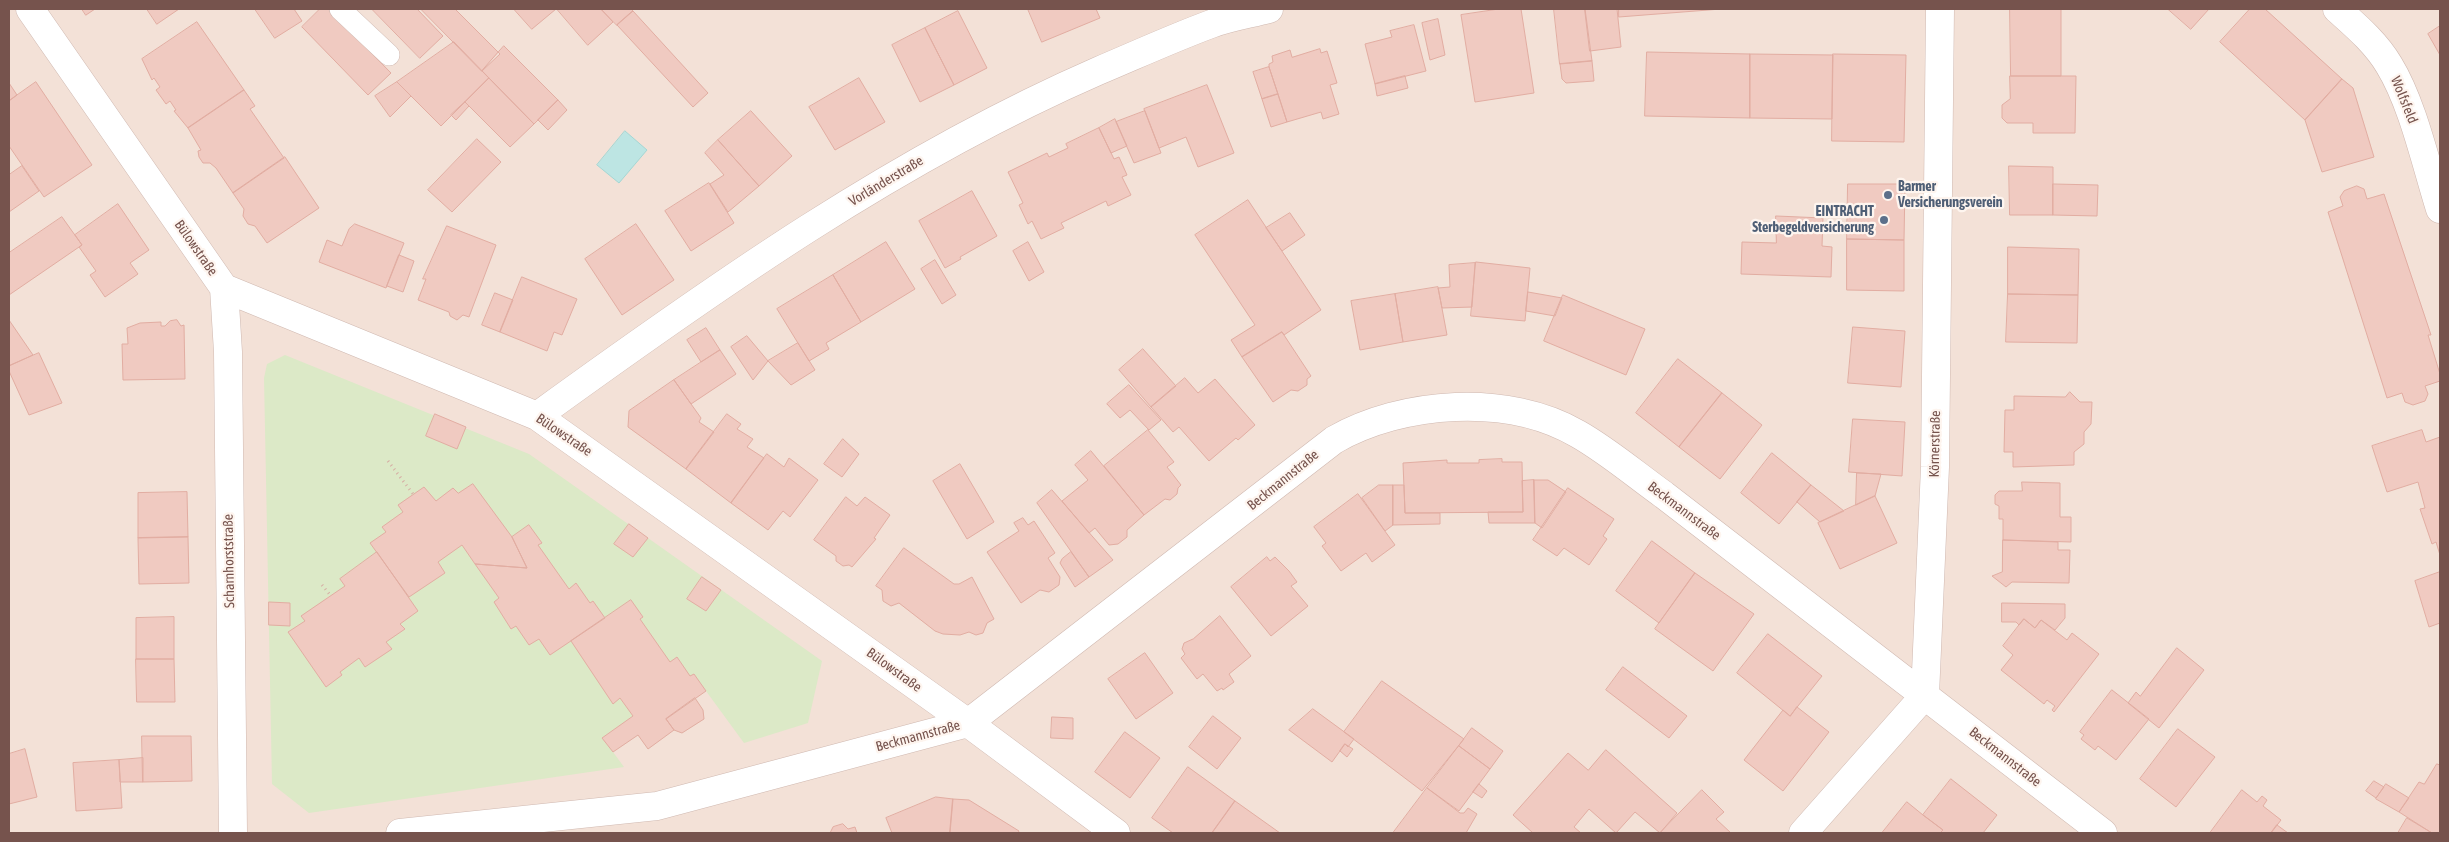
<!DOCTYPE html>
<html>
<head>
<meta charset="utf-8">
<style>
	body { margin:0 }
	#map { position:relative; width:2449px; height:842px; overflow:hidden; background:#fcf0e9; font-family:"Asap Condensed",sans-serif }
	canvas { display:block }
	.frame { position:absolute; inset:0; border:10px solid #76534d; pointer-events:none }
</style>
</head>
<body>
<div id="map">
<canvas width="2449" height="842"></canvas>
<div class="frame"></div>
</div>
<script>
const ctx = document.querySelector('canvas').getContext('2d');
ctx.lineJoin = 'round';
function fillPath(path, color) {
  ctx.fillStyle = color;
  ctx.fill(path, 'evenodd');
}
function trace(path, color, width, dash) {
  ctx.strokeStyle = color;
  ctx.lineWidth = width;
  ctx.lineCap = dash ? 'butt' : 'round';
  ctx.setLineDash(dash || []);
  ctx.stroke(path);
}
function label(font, color, halo, rows, align = 'center') {
  ctx.font = font + ' "Asap Condensed",sans-serif';
  ctx.lineWidth = 4.5;
  ctx.setLineDash([]);
  ctx.textBaseline = 'middle';
  ctx.strokeStyle = halo;
  ctx.fillStyle = color;
  for (const [text, x, y, turn = 0] of rows) {
    ctx.save();
    ctx.translate(x, y);
    ctx.rotate((+turn || 0) * Math.PI / 180);
    ctx.textAlign = isNaN(turn) ? turn : align;
    if (halo) ctx.strokeText(text, 0, 0);
    ctx.fillText(text, 0, 0);
    ctx.restore();
  }
}
fillPath(new Path2D(`
	M9,9H2440V833H9Z`), '#f3e1d7');
fillPath(new Path2D(`
	M285,355L529,454L822,661L808,723L744,743L706,691L695,698L703,710L704,719L682,733L673,730L648,749L638,735L613,752L624,767L309,813L272,784L264,378L267,364Z`), '#dce9c7');
const water = new Path2D(`
	M625,131L647,150L619,183L597,165Z`);
fillPath(water, '#bde5e3');
trace(water, '#a4d7d4', 1);
const building = new Path2D(`
	M82,9H95L86,15Z
	M147,9H179L157,24Z
	M255,9H294L302,21L275,38Z
	M320,9H328L391,73L368,95L302,27Z
	M372,9H417L443,36L420,58Z
	M421,9H455L500,54L482,71Z
	M514,9H556L532,29Z
	M557,9H601L613,22L588,45Z
	M601,9H631L633,11L617,25Z
	M1028,9H1096L1100,18L1042,42Z
	M1499,9H1521L1534,93L1475,102L1461,15Z
	M1554,9H1585L1592,61L1560,64Z
	M1585,9H1617L1621,47L1590,51Z
	M1619,9H1721L1619,17Z
	M2010,9H2061V76H2011Z
	M2168,9H2209L2191,29Z
	M2250,9H2265L2342,79L2305,120L2220,42Z
	M633,11L708,93L693,107L617,25Z
	M958,11L987,68L954,85L925,28Z
	M1438,19L1445,55L1430,60L1422,23Z
	M197,22L244,90L188,128L174,111L176,110L170,101L166,104L156,90L160,87L154,78L152,80L142,59Z
	M1414,25L1426,71L1375,84L1365,44L1392,37L1390,31Z
	M2440,26V55L2428,34Z
	M925,28L954,85L920,102L892,45Z
	M454,42L489,78L441,126L397,82Z
	M504,46L558,100L534,124L482,71Z
	M1320,49L1321,53L1327,51L1337,83L1330,85L1339,114L1323,119L1321,112L1287,122L1269,67V64L1273,62L1272,56L1290,50L1292,57Z
	M1647,52L1750,54V118L1645,116Z
	M1750,54L1833,55L1832,119L1750,118Z
	M1833,54L1906,55L1904,142L1832,141Z
	M1592,61L1594,81L1566,83L1562,79L1560,64Z
	M1269,67L1278,94L1262,99L1253,72Z
	M1405,76L1408,88L1377,96L1375,84Z
	M2010,76H2076L2075,133H2033V123H2007L2002,118V105L2010,99Z
	M489,78L534,124L510,147L465,102Z
	M859,78L885,122L835,150L809,107Z
	M2342,79L2353,88L2374,157L2322,172L2305,120Z
	M36,82L92,165L44,197L9,146V101Z
	M397,82L411,96L390,117L375,96Z
	M9,83L17,95L9,101Z
	M1207,85L1234,153L1198,167L1186,137L1159,148L1144,109Z
	M244,90L255,106L250,109L284,158L233,193L216,168L210,163H203L199,157L198,151L201,150L188,128Z
	M1278,94L1287,122L1271,127L1262,99Z
	M558,100L567,110L548,130L538,120Z
	M465,102L469,106L456,120L451,115Z
	M751,111L792,156L759,186L718,140Z
	M1145,111L1161,153L1134,163L1116,122Z
	M1115,119L1127,146L1111,153L1099,128Z
	M1099,128L1114,159L1119,157L1127,175L1122,177L1131,195L1108,206L1106,201L1061,223L1064,228L1041,239L1032,221L1028,224L1019,205L1023,203L1008,172L1047,153L1049,157L1068,148L1066,144Z
	M477,139L501,162L452,212L428,190Z
	M718,140L759,186L728,212L710,184L724,175L705,153Z
	M285,157L319,208L267,243L255,226L248,224L243,216L244,209L233,193Z
	M22,166L39,191L9,212V175Z
	M2009,166L2053,167V215H2010Z
	M709,183L734,223L691,251L665,211Z
	M1848,184H1905L1904,240L1847,239Z
	M2053,184L2098,185L2097,216L2053,215Z
	M2357,186L2364,189L2367,199L2384,194L2431,335H2428L2440,374V381L2425,386L2428,394L2425,401L2413,405L2405,402L2402,393L2387,398L2328,212L2343,206L2340,197L2344,191Z
	M972,191L997,236L960,257L961,259L945,268L919,221Z
	M1248,200L1321,310L1284,335L1282,332L1242,357L1231,340L1255,325L1195,235Z
	M118,204L149,250L130,263L138,274L105,297L90,275L96,271L79,247L82,245L75,235Z
	M1290,213L1305,235L1282,251L1266,228Z
	M1776,216L1823,218L1822,246L1832,247L1831,277L1741,274L1742,242L1776,243Z
	M62,217L82,245L9,295V253Z
	M355,224L404,243L386,288L319,262L327,240L342,246L349,229Z
	M636,224L674,280L622,315L585,259Z
	M447,226L496,245L469,317L463,315L457,320L450,316L449,312L418,300L426,279H423Z
	M1847,239L1904,240V291L1847,290Z
	M886,242L915,289L861,322L833,275Z
	M1028,242L1044,272L1029,281L1013,251Z
	M2008,247L2079,249L2078,295L2008,294Z
	M399,255L414,261L403,292L387,286Z
	M935,260L956,295L942,304L921,269Z
	M1476,262L1530,268L1525,321L1471,316Z
	M1475,263L1472,307L1442,308L1438,288L1450,287L1449,265Z
	M833,275L861,322L826,343L829,349L809,361L777,309Z
	M522,277L577,299L562,335L554,332L547,351L500,332Z
	M1438,287L1447,335L1403,342L1395,294Z
	M1528,292L1562,298L1555,316L1526,311Z
	M495,293L513,300L500,332L482,325Z
	M1395,294L1403,342L1360,350L1351,301Z
	M2008,294L2078,295L2077,343L2006,342Z
	M1563,295L1645,329L1626,375L1544,341Z
	M9,320L33,355L9,366Z
	M177,320L181,326L184,325L185,379L123,380L122,344H128L127,328L140,323L161,322V326H165L170,321Z
	M1853,327L1905,331L1901,387L1848,383Z
	M706,328L720,350L701,362L687,340Z
	M1282,332L1311,376L1307,379V385L1298,391L1291,390L1273,402L1242,357Z
	M747,336L768,361L753,380L731,347Z
	M798,343L815,370L791,385L768,361Z
	M1143,349L1176,386L1151,407L1119,370Z
	M720,350L736,374L691,404L674,380Z
	M39,353L62,403L29,415L9,371V366Z
	M1678,359L1722,393L1679,447L1636,413Z
	M1185,378L1198,393L1215,379L1255,425L1238,440L1236,438L1209,461L1179,427L1173,432L1151,407Z
	M674,380L701,418L699,422L714,432L686,469L628,427L629,411Z
	M1129,385L1161,420L1149,430L1130,410L1120,418L1107,404Z
	M2070,392L2080,402H2092L2091,424L2084,432V444L2074,452V465L2013,467V452H2004L2005,410H2014V396L2065,397Z
	M1722,393L1762,425L1720,479L1679,447Z
	M435,414L466,427L457,449L426,436Z
	M727,414L741,424L737,429L753,439L747,447L764,458L731,503L686,469Z
	M1853,419L1905,422L1902,476L1849,472Z
	M1148,430L1174,462L1167,467L1181,485L1178,488L1177,494L1170,500L1165,499L1144,515L1104,466Z
	M2422,430L2426,442L2440,437V555L2436,542L2432,544L2420,509L2425,508L2418,482L2387,492L2372,446Z
	M843,439L859,454L842,477L824,464Z
	M1091,451L1144,515L1127,530V537L1118,544L1109,545L1095,528L1089,533L1062,501L1088,480L1075,465Z
	M1772,453L1811,485L1779,524L1741,493Z
	M767,454L784,467L789,458L818,480L790,517L783,511L768,530L731,503Z
	M1502,459V462H1522L1523,512L1405,513L1403,463L1447,460V463H1479V460Z
	M960,464L994,522L967,539L933,481Z
	M1857,473L1881,474L1875,496L1856,505Z
	M1534,480L1535,523H1489L1488,512H1523L1522,481Z
	M1534,480H1548L1566,492L1542,528L1535,523Z
	M2022,482L2060,483V517H2071V542L2003,540V519H1999V506L1995,504V495L1999,491H2022Z
	M473,484L512,537L527,568L475,564L462,545L438,562L445,573L409,597L370,543L386,532L382,527L403,512L398,505L424,487L436,501L453,488L458,493Z
	M1379,485H1393V525L1385,531L1362,498Z
	M1393,485H1404L1405,513H1440V524L1393,525Z
	M1811,485L1844,511L1820,522L1797,502Z
	M1568,488L1614,519L1603,536L1607,539L1589,565L1564,548L1557,556L1533,540Z
	M1052,490L1113,560L1089,577L1037,503Z
	M187,492L188,537L138,538V493Z
	M1358,494L1395,545L1372,562L1366,553L1341,571L1322,546L1326,543L1314,527Z
	M1875,496L1897,543L1840,569L1818,523Z
	M846,497L857,506L865,497L890,515L874,538L876,539L852,567L849,565L843,566L836,561V556L814,540Z
	M1023,518L1028,525L1034,521L1055,553L1048,558L1060,577L1059,585L1049,592L1040,590L1021,603L987,552L1019,531L1014,523Z
	M629,524L648,538L633,557L614,544Z
	M529,525L542,543L538,545L569,589L576,583L590,603L593,601L605,618L550,655L539,639L529,645L516,626L511,629L494,602L499,598L475,564L527,568L512,537Z
	M188,537L189,583L139,584L138,538Z
	M2003,540L2058,542V550H2070L2069,583L2012,582L2006,587L1992,576L2002,572Z
	M1652,541L1695,573L1659,623L1616,591Z
	M904,548L954,584H959L972,577L994,619L987,623L983,633L976,635L969,632L960,635L943,634L935,631L899,603L891,606L883,601L882,590L876,586Z
	M377,552L418,611L400,624L405,629L386,642L392,649L365,667L359,658L340,672L342,675L326,687L288,632L305,621L301,616L345,586L340,579Z
	M1071,552L1089,577L1075,587L1060,563L1062,559Z
	M1267,557L1270,561L1275,557L1289,571L1297,582L1291,586L1308,606L1271,636L1231,587Z
	M2440,572V623L2429,627L2415,581Z
	M1695,573L1754,614L1713,671L1655,629Z
	M702,577L721,590L706,611L687,599Z
	M631,600L643,617L640,619L670,662L677,657L690,676L694,674L706,691L666,719L674,730L648,749L638,735L613,752L602,738L633,716L620,698L613,704L571,641Z
	M269,602L290,603V626L269,625Z
	M2002,603L2065,604V618L2055,630L2041,620L2035,628L2024,619L2019,625L2016,622H2002Z
	M1220,616L1251,656L1229,674L1234,682L1223,690L1222,688L1217,691L1203,674L1197,679L1181,658L1185,654L1182,649L1184,643L1193,639Z
	M174,617V659H136V618Z
	M2024,619L2035,628L2041,620L2067,640L2072,633L2099,654L2054,712L2052,710L2055,706L2047,700L2044,704L2001,670L2013,655L2003,646Z
	M1768,634L1822,676L1790,716L1737,673Z
	M2177,648L2204,670L2159,728L2128,703L2136,692L2140,696Z
	M1145,653L1173,693L1136,719L1108,679Z
	M136,659H174L175,702H137Z
	M1623,667L1687,716L1669,738L1606,690Z
	M1382,681L1464,739L1422,791L1344,732Z
	M2112,690L2149,719L2116,760L2098,746L2095,750L2081,739L2084,735L2080,732Z
	M695,698L703,710L704,719L682,733L674,730L666,719Z
	M1797,707L1829,732L1783,791L1744,760L1783,710L1790,716Z
	M1313,709L1354,739L1348,747L1345,744L1332,762L1289,730Z
	M1213,716L1241,738L1217,769L1189,747Z
	M1052,717L1073,718V739L1051,738Z
	M1472,728L1503,751L1490,769L1459,746Z
	M2178,729L2215,757L2176,807L2140,779Z
	M1125,732L1160,758L1130,798L1095,772Z
	M142,736H191L192,781L143,782Z
	M1345,744L1353,749L1347,757L1340,751Z
	M1459,746L1490,769L1459,811L1427,788Z
	M25,749L37,797L9,804V754Z
	M1606,750L1677,813L1660,833L1635,812L1616,833L1589,809L1574,827L1581,833H1533L1513,815L1568,753L1588,770Z
	M143,758V782H120L119,760Z
	M119,760L122,808L76,811L73,763Z
	M2437,764L2440,765V833H2432L2399,812L2419,782L2424,784Z
	M1188,767L1235,801L1212,833H1173L1152,818Z
	M1951,779L1997,815L1983,833H1943L1941,832L1943,830L1923,815Z
	M2374,781L2384,787L2376,798L2366,791Z
	M1479,784L1487,791L1482,798L1473,792Z
	M2386,784L2409,798L2399,812L2376,799Z
	M1427,788L1460,813H1464L1468,808L1477,814L1466,833H1393Z
	M1702,790L1724,812L1716,819L1731,833H1660Z
	M2242,790L2257,802L2262,796L2267,800L2263,806L2281,820L2271,833H2210Z
	M936,797L953,799L950,833H892L886,818Z
	M953,799L969,800L1019,831L1018,833H950Z
	M1235,801L1280,833H1212Z
	M1907,802L1923,815L1943,830L1940,833H1882Z
	M2407,818L2432,833H2398Z
	M843,824L848,829L855,827L857,833H830L833,827Z
	M2277,825L2288,833H2271Z`);
fillPath(building, '#f0cac1');
trace(building, '#e2ada2', 1);
const service = new Path2D(`
	M340,9L389,55`);
const minor = new Path2D(`
	M30,9L224,288L537,416L968,723L1116,833
	M2337,9C2356,26 2376,43 2389,65C2413,104 2426,165 2440,209
	M224,288L228,352L233,833
	M537,416C715,287 896,159 1098,71C1136,55 1173,38 1211,24C1230,17 1250,14 1269,9
	M400,833L657,806L968,723L1334,440C1402,401 1508,393 1578,434C1608,451 1636,475 1664,495L2103,833
	M1803,833L1925,695L1935,467L1940,9`);
trace(service, '#d0b9b1', 22);
trace(minor, '#d0b9b1', 29);
trace(new Path2D(`
	M388,461L413,494
	M322,585L331,596`), '#d6ada4', 3, [1, 4]);
trace(service, '#fff', 21);
trace(minor, '#fff', 28);
for (const [x, y, r, color] of [
	[1888,195,5,"#5c6f8a"],
	[1884,220,5,"#5c6f8a"]
]) {
  const dot = new Path2D();
  dot.arc(x, y, r, 0, 2 * Math.PI);
  ctx.fillStyle = color;
  ctx.fill(dot);
  trace(dot, '#fef5ef', 2);
}
label('14px', '#76534d', '#fef5ef', [
	["Wolfsfeld",2404,100,68],
	["Vorländerstraße",886,181,-31],
	["Bülowstraße",196,248,55],
	["Bülowstraße",564,435,34],
	["Körnerstraße",1935,444,-89],
	["Beckmannstraße",1283,480,-39],
	["Beckmannstraße",1684,511,37],
	["Scharnhorststraße",229,561,-91],
	["Bülowstraße",894,670,36],
	["Beckmannstraße",918,736,-15],
	["Beckmannstraße",2005,757,38]
]);
label('bold 14px', '#4e5e75', '#fef5ef', [
	["Barmer",1898,187],
	["Versicherungsverein",1898,203],
	["EINTRACHT",1874,212,"right"],
	["Sterbegeldversicherung",1874,228,"right"]
], 'left');
</script>
</body>
</html>
